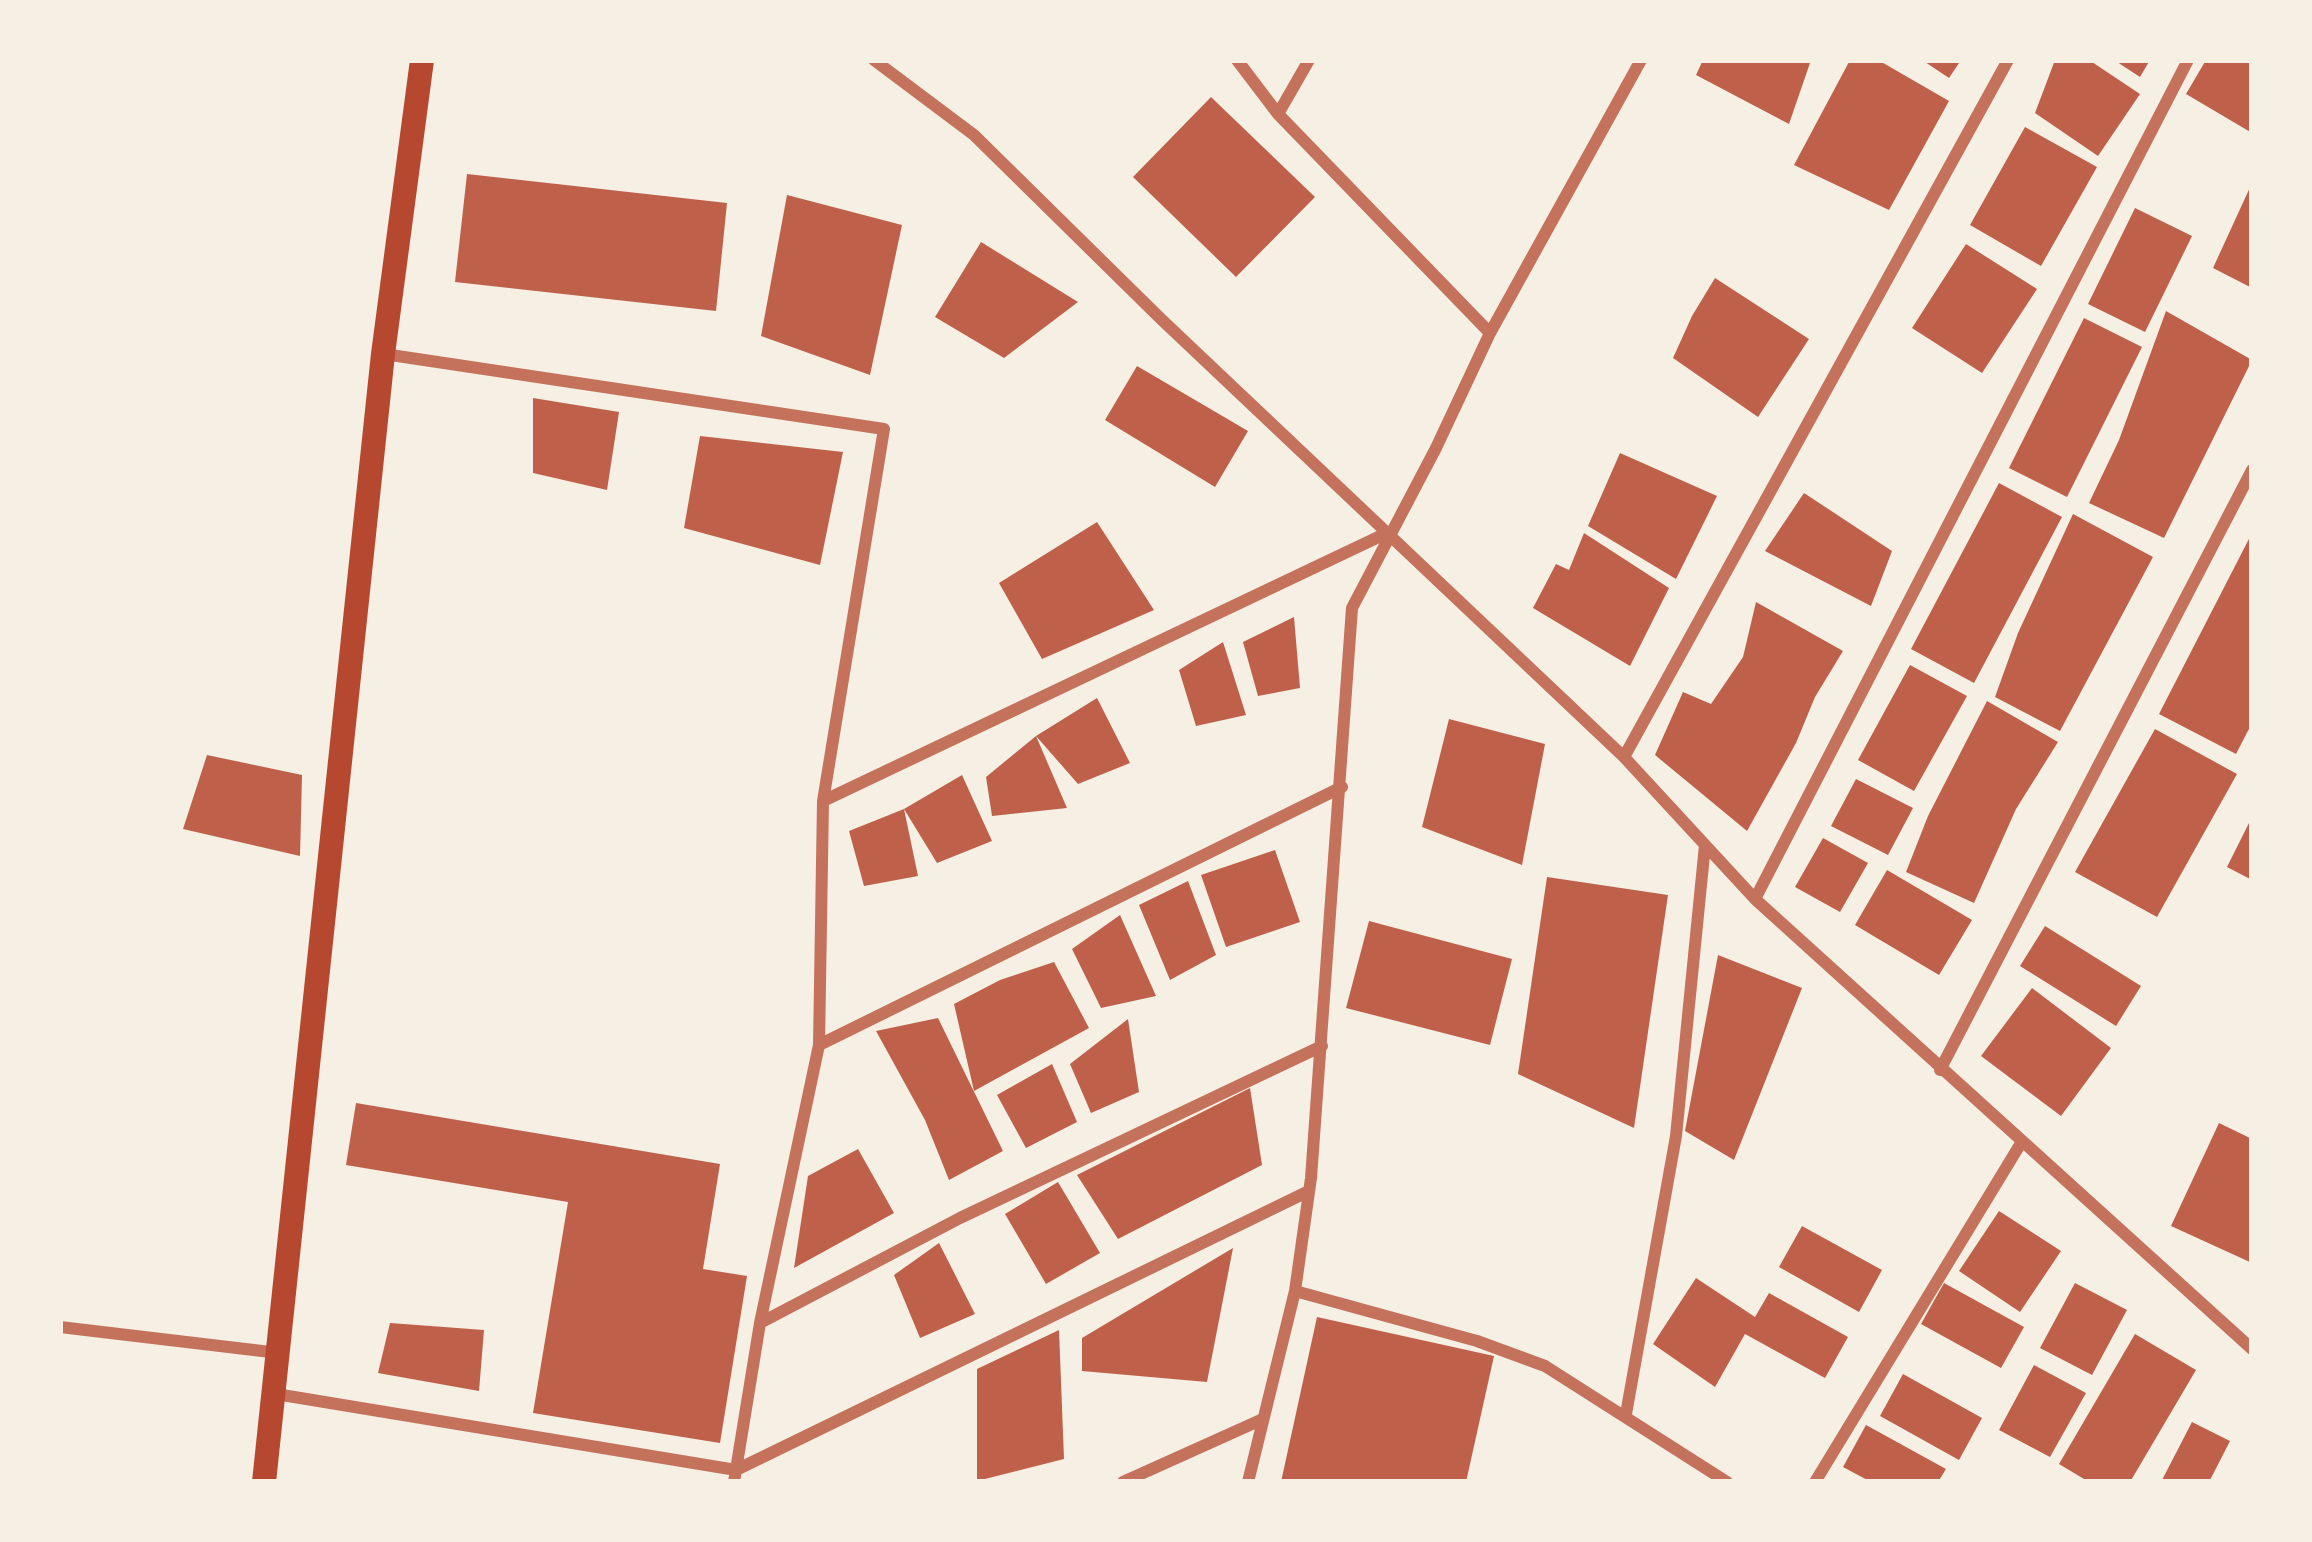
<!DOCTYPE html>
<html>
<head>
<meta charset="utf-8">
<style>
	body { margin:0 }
	#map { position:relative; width:2312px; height:1542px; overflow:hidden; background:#f6efe4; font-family:Roboto,sans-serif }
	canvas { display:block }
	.frame { position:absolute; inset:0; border:63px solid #f6efe4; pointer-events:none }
</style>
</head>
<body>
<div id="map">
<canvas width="2312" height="1542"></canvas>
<div class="frame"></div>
</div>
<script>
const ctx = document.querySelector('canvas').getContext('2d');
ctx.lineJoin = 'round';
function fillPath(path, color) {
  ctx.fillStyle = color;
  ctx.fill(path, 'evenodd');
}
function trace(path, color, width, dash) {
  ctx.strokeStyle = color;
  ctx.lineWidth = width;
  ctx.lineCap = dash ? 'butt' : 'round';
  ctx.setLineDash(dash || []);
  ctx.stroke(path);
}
fillPath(new Path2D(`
	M1703,60H1811L1789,124L1696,75Z
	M1850,60H1878L1949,101L1889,210L1794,165Z
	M1922,60H1961L1949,78Z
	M2055,60H2089L2140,94L2098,156L2035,113Z
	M2114,60H2150L2140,77Z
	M2206,60H2252V133L2186,94Z
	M1211,97L1315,197L1236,277L1133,177Z
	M2025,127L2097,167L2041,266L1970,225Z
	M467,174L727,203L716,311L455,282Z
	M2252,183V288L2213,268Z
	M787,195L902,225L870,375L761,336Z
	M2135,208L2192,236L2145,332L2088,304Z
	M981,242L1078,302L1004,358L935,317Z
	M1966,244L2037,289L1982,373L1912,328Z
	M1715,278L1809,339L1758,417L1673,358L1692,316Z
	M2166,311L2252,360L2164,538L2089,503L2119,440Z
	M2084,318L2142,347L2067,497L2009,468Z
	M1137,366L1248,431L1215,487L1105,420Z
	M533,398L619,412L607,490L533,473Z
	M700,436L843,452L820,565L684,528Z
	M1620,453L1717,496L1676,579L1588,526Z
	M1999,483L2062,517L1974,683L1911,649Z
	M1804,493L1892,551L1871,606L1765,551Z
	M2073,514L2153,557L2060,731L1995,697L2018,633Z
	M1097,522L1154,610L1042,659L999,583Z
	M1584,533L1669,588L1630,666L1533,608L1556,564L1569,570Z
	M2252,533V723L2236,754L2159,714Z
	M1756,602L1843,651L1815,697L1796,743L1747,831L1655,755L1683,692L1711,704L1743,657Z
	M1294,617L1300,688L1258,696L1243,642Z
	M1223,642L1246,715L1196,726L1179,670Z
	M1910,665L1967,696L1914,791L1858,760Z
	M1097,698L1130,763L1078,784L1036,736Z
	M1987,701L2058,742L2016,809L1974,903L1906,872L1928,816Z
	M1449,719L1545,744L1522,865L1422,827Z
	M2155,729L2237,774L2157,917L2075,872Z
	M1036,736L1067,808L992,816L986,777Z
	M207,755L302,775L300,856L183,829Z
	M962,775L992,841L937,863L904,809Z
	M1856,779L1913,808L1888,855L1831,826Z
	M904,809L918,876L864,886L849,831Z
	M2252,817V880L2227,867Z
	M1823,838L1868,863L1840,912L1795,887Z
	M1275,850L1300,922L1226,947L1201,875Z
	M1887,870L1972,920L1939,975L1855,925Z
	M1547,877L1668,895L1634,1128L1518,1074Z
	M1188,881L1216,955L1170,980L1139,905Z
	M1120,915L1156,996L1101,1008L1072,949Z
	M1369,921L1512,959L1490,1045L1346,1008Z
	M2045,926L2141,986L2116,1026L2020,966Z
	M1718,955L1802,988L1734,1160L1685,1131Z
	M1054,962L1089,1028L974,1091L954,1004L1000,980Z
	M2032,988L2111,1048L2061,1116L1981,1056Z
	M938,1018L1003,1151L949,1180L925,1120L876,1031Z
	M1128,1019L1139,1092L1091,1113L1070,1064Z
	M1052,1064L1077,1122L1026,1148L997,1095Z
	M1250,1088L1262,1165L1118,1239L1077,1175Z
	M356,1103L720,1164L703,1269L747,1276L720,1443L533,1413L568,1202L346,1165Z
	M2219,1123L2252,1139V1263L2171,1226Z
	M858,1149L894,1213L794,1268L808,1176Z
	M1058,1182L1100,1253L1046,1284L1005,1214Z
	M1999,1211L2061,1251L2020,1312L1959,1271Z
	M1802,1226L1882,1270L1859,1312L1779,1267Z
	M939,1243L975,1314L920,1338L894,1275Z
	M1233,1248L1207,1382L1082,1371V1338Z
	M1696,1278L1755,1317L1769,1293L1848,1337L1825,1378L1745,1334L1715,1387L1653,1344Z
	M1944,1283L2024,1327L2001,1368L1921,1324Z
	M2075,1283L2127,1310L2092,1375L2040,1348Z
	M1317,1317L1494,1356L1466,1482H1281Z
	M390,1323L484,1330L479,1391L378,1373Z
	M1059,1330L1064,1459L977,1481V1369Z
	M2135,1334L2196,1370L2130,1482H2089L2059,1464Z
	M2034,1365L2086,1393L2050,1457L1999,1430Z
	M1903,1374L1982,1418L1959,1460L1880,1416Z
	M2192,1422L2230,1441L2209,1482H2161Z
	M1866,1425L1946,1469L1938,1482H1871L1843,1467Z`), '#bf614a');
trace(new Path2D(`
	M874,60L974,135L1161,319L1624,757L1755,899L2252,1349
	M1237,60L1278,114L1490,333
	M1278,114L1309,60
	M384,354L884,429L823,801L819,1045L760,1323L734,1482
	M1624,757L2008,60
	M823,801L1389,532
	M1755,899L2188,60
	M819,1045L1342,787
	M1940,1070L2252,470
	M1295,1291L1477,1341L1545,1366L1727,1482
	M760,1323L960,1218L1322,1046
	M60,1327L279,1353
	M276,1394L736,1470L1309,1191
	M1626,1414L1676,1136L1705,845
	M1123,1482L1263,1419
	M1248,1482L1295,1291L1311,1178L1352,608L1436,448L1490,333L1641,60
	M1815,1482L2021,1143`), '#c5725c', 12);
trace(new Path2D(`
	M264,1482L383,354L422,60`), '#b5482f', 24);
</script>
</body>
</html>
